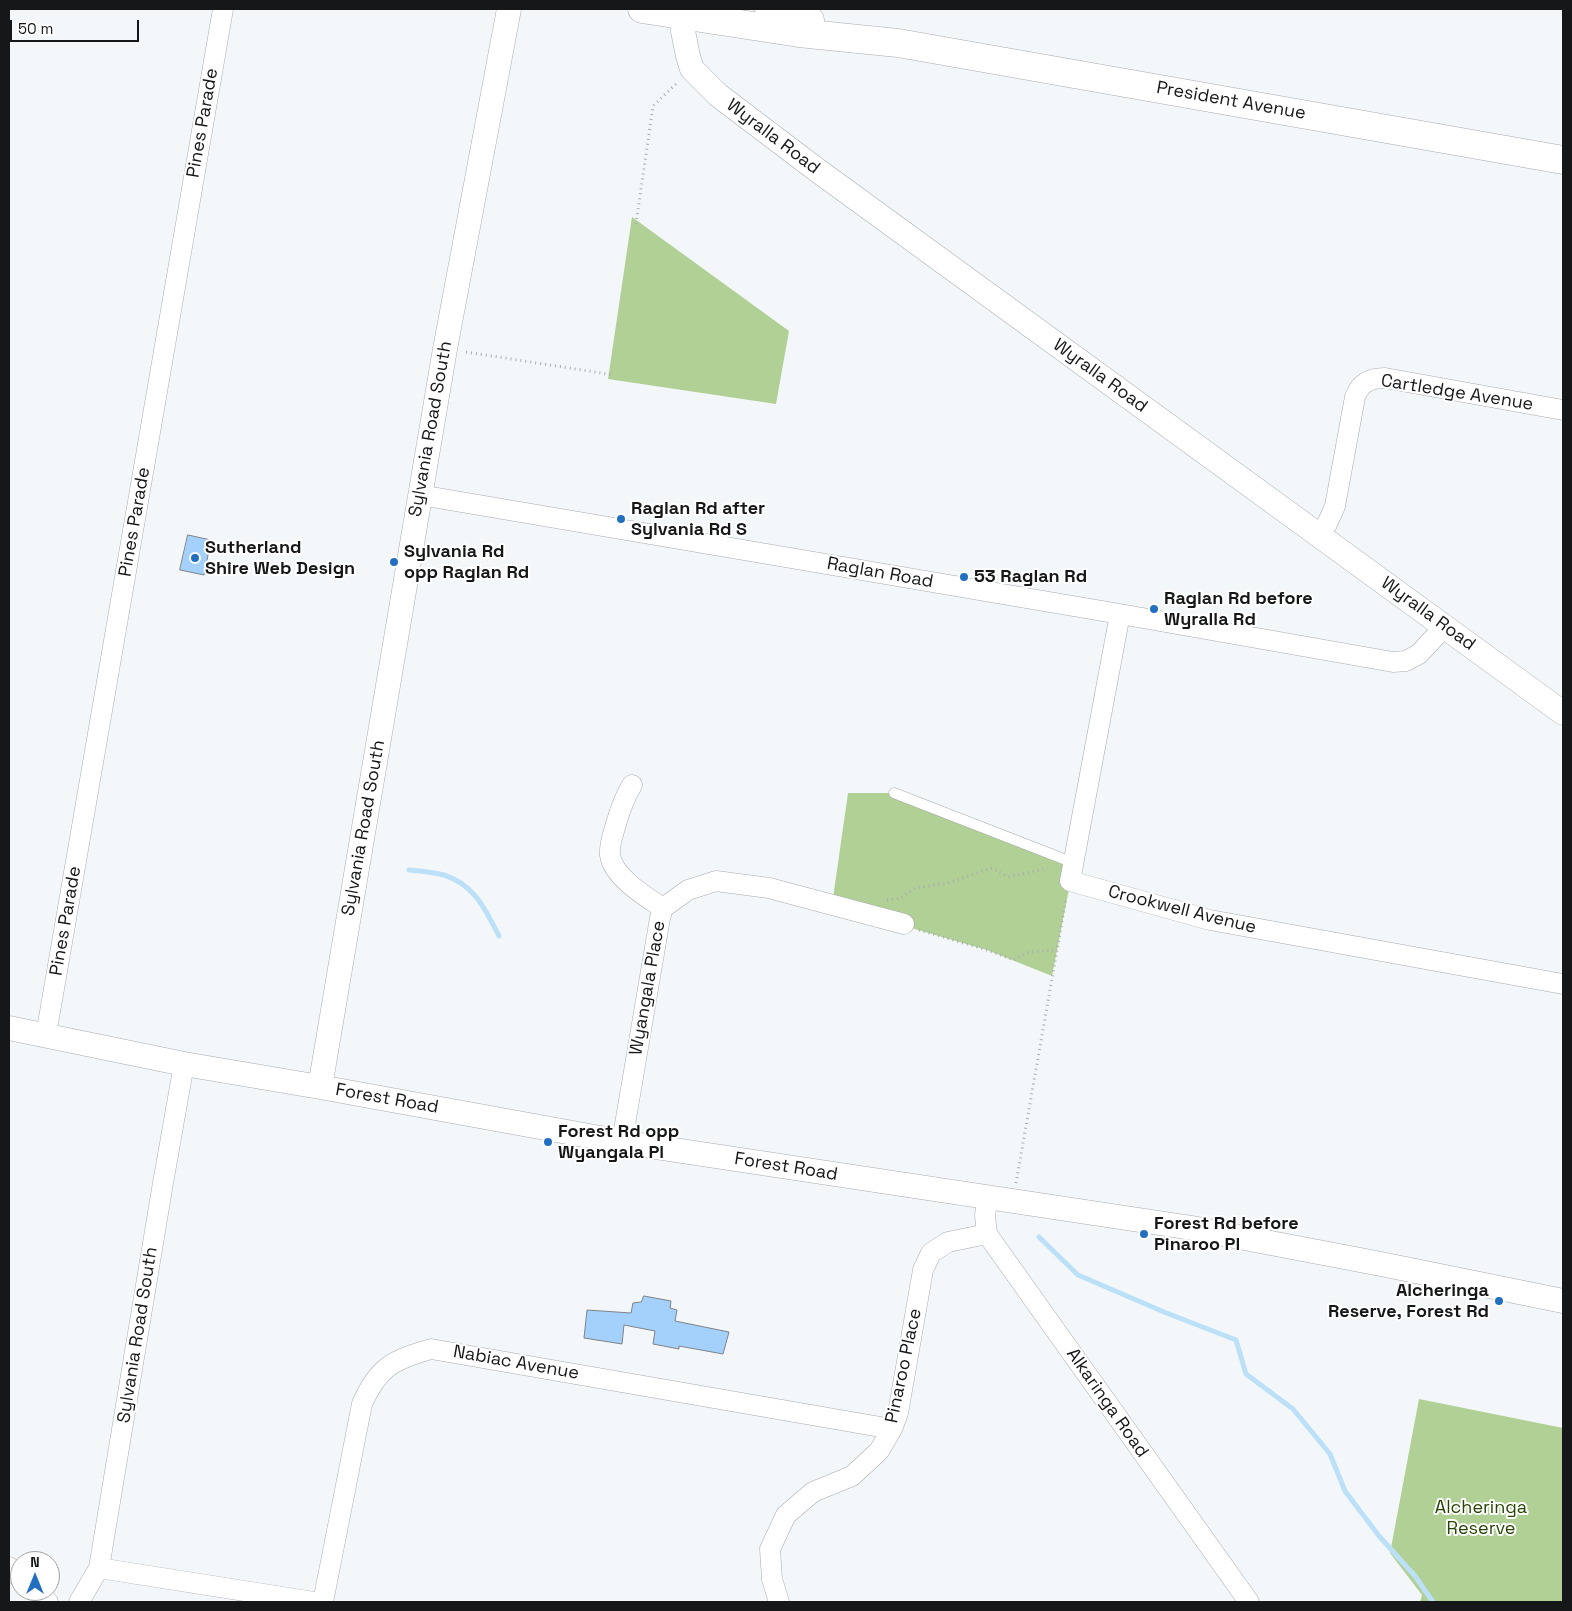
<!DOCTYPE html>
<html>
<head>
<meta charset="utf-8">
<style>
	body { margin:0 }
	#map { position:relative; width:1572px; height:1611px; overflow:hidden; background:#f4f7fa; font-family:"Space Grotesk",sans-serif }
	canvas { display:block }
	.frame { position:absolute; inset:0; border:10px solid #161718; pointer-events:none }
	.north { position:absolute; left:10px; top:1551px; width:50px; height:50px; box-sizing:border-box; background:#fff; border:1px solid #a2a2a3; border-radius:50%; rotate:0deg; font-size:14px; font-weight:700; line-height:20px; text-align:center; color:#161718 }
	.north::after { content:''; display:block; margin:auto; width:18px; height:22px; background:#236fbf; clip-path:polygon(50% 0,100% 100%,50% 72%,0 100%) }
	.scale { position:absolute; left:10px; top:20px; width:129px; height:22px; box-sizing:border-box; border:2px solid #161718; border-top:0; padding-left:6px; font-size:15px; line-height:18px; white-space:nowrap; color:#161718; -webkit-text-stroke:4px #fff; paint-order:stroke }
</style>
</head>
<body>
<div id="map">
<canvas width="1572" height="1611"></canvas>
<div class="frame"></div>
<div class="north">N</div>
<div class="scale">50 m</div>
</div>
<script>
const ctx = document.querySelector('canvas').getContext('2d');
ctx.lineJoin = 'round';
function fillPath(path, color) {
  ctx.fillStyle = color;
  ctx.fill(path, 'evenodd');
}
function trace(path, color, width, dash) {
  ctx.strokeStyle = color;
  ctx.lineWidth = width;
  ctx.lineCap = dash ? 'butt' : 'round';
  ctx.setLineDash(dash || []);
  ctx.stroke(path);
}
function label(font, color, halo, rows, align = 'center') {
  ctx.font = font + ' "Space Grotesk",sans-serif';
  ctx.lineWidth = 4;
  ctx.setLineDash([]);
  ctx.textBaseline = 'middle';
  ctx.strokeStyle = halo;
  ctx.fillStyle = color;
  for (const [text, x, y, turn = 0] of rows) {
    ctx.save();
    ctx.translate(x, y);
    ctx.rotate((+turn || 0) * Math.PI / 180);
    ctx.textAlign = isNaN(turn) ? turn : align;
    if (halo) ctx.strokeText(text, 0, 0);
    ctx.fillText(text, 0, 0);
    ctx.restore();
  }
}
fillPath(new Path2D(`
	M632,217L789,331L776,404L608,379Z
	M848,793H894L1074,863L1052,976L987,950L832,905Z
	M1419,1399L1563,1428V1602H1420L1422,1595L1390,1553Z`), '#b0d095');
trace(new Path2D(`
	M409,870C420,871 433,872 444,875C475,885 485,909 499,936
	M1039,1237L1078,1275L1164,1312L1236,1340L1246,1374L1293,1409L1330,1454L1345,1491L1379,1536L1415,1576L1433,1602`), '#bbe0f8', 5);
const building = new Path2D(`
	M188,535L211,540L204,575L180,570Z
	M644,1296L671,1301L670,1308L677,1310L675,1321L729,1332L723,1354L679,1346V1349L653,1344L655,1331L624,1325L622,1344L584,1338L587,1310L631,1313L633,1303L641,1302Z`);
fillPath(building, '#a3d1fc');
trace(building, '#7f8284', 1);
const service = new Path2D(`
	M894,793L1074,863`);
const minor = new Path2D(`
	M420,495L1120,614L1393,662L1406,661L1419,654L1445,626
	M1318,535L1327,524L1335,506L1355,397C1360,383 1370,378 1385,378L1563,410
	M1120,614L1070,881L1210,920L1563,984
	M632,785C624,798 620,810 616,824C613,835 609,844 610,855C613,877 646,897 663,908
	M46,1035L223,9
	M622,1142L660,918L663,908L688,890L716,881L769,888L904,924
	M988,1197L985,1215L987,1234L1249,1602
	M9,1567L20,1578
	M99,1568L314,1602
	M35,1591L48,1602
	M79,1602L99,1568L163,1183L184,1064
	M323,1602L362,1404C378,1367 393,1360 431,1349L892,1429
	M779,1602L772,1579L770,1549L786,1515L813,1492L852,1476L879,1451L892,1429L898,1413L923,1270L931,1253L948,1242L987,1234`);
const tertiary = new Path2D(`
	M686,9L683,31L688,56L692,69L718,95L817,170L1563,713
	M9,1028L184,1064L320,1087L622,1142L1192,1228L1381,1264L1563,1301
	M320,1087L445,349L509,9`);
const secondary = new Path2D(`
	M642,9L799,33L898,43L1563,160
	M769,9L810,20`);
trace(service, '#a7aaad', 11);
trace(minor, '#a7aaad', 21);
trace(tertiary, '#a7aaad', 25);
trace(secondary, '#a7aaad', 29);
trace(new Path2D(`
	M636,224L653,106L678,82
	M466,352L614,375
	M887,900L901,898L915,888L948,883L992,868L1008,877L1048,868
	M919,930L987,950L1014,960L1029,952L1056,950
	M1016,1183L1066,899`), '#aaadaf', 3, [1, 4]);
trace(service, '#fff', 10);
trace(minor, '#fff', 20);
trace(tertiary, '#fff', 24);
trace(secondary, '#fff', 28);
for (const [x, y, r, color] of [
	[621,519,5,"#236fbf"],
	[195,558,5,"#236fbf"],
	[394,562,5,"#236fbf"],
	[964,577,5,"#236fbf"],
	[1154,609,5,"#236fbf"],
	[548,1142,5,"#236fbf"],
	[1144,1234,5,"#236fbf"],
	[1499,1301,5,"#236fbf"]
]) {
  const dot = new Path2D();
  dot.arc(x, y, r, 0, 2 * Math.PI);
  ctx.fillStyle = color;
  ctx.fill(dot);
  trace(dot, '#fff', 2);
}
label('18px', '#161718', '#fff', [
	["President Avenue",1231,101,10],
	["Pines Parade",203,123,-80],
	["Wyralla Road",773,137,37],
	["Wyralla Road",1100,376,36],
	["Cartledge Avenue",1457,393,9],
	["Sylvania Road South",431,429,-80],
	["Pines Parade",135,522,-80],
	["Raglan Road",880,573,10],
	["Wyralla Road",1428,614,36],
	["Sylvania Road South",364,828,-80],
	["Crookwell Avenue",1182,910,14],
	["Pines Parade",66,921,-80],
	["Wyangala Place",648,988,-80],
	["Forest Road",387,1099,10],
	["Forest Road",786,1167,9],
	["Sylvania Road South",138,1335,-81],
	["Nabiac Avenue",516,1363,10],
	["Pinaroo Place",904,1366,-78],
	["Alkaringa Road",1107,1403,55]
]);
label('bold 18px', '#161718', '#fff', [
	["Raglan Rd after",631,509],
	["Sylvania Rd S",631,530],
	["Sutherland",205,548],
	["Shire Web Design",205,569],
	["Sylvania Rd",404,552],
	["opp Raglan Rd",404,573],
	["53 Raglan Rd",974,577],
	["Raglan Rd before",1164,599],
	["Wyralla Rd",1164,620],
	["Forest Rd opp",558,1132],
	["Wyangala Pl",558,1153],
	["Forest Rd before",1154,1224],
	["Pinaroo Pl",1154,1245],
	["Alcheringa",1489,1291,"right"],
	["Reserve, Forest Rd",1489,1312,"right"]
], 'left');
label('18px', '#274400', '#fff', [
	["Alcheringa",1481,1508],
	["Reserve",1481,1529]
]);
</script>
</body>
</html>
